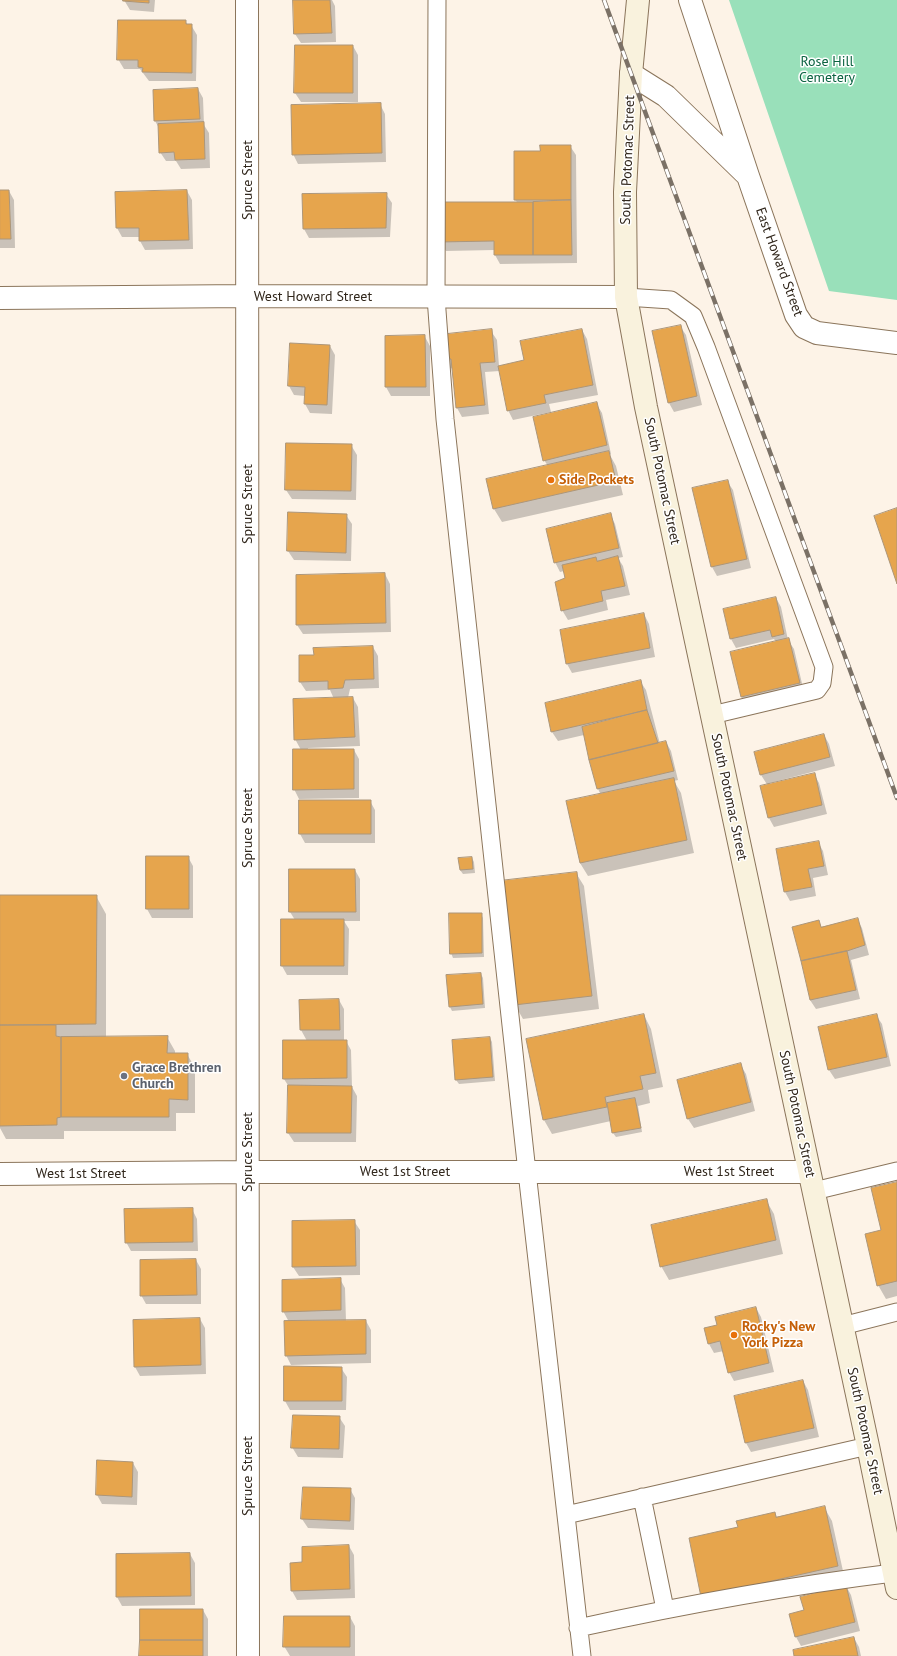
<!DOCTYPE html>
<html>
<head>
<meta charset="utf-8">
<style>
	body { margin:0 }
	canvas { display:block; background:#fdf3e7 }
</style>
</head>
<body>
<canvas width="897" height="1656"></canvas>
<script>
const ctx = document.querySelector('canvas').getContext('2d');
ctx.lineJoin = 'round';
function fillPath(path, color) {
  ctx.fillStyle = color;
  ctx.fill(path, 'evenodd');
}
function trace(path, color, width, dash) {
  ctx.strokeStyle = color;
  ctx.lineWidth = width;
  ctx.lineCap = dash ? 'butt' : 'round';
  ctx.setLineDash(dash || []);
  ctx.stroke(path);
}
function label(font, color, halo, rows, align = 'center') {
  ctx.font = font + ' "PT Sans",sans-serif';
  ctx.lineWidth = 3;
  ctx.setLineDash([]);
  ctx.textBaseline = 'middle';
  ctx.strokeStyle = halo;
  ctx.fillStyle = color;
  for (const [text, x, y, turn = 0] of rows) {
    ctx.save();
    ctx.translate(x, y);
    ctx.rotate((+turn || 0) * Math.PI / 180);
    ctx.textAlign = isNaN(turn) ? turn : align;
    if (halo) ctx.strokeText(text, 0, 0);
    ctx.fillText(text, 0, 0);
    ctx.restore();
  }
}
fillPath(new Path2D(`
	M729,0H897V300L829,291Z`), '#99e0ba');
fillPath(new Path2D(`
	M124,0H155L154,12L130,10Z
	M294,0H332L335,6L336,42L301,43L295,34Z
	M185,21L188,25H191L197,35L196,81H149L140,69H124L118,59Z
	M353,46L358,55V102H301L295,93Z
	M198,89L203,98L204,125L209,133L210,168L181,169L176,161H166L160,152L159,128L155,121Z
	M380,104L385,114L386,162L298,164L293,154Z
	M570,146L576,155L577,263L500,264L495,255V250L446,251L440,242L517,202L515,200V152H541Z
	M0,191H9L14,200L15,248H0Z
	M187,191L192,200L193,249L145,250L140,241V237H122L117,228L116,193Z
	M386,194L392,203L390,237L309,238L304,229L303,195Z
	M680,326L686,335L702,405L674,412L669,403Z
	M582,330L587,339L598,395L549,404L551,412L513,420L508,410L500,371L485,372L489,414L462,417L457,408L453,368L447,369L442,360L491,331L497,340L499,366L525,361Z
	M386,337H425L430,346V396H391L386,387Z
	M330,346L335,355L332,414L310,413L305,404V396L294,395L289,386Z
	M596,403L602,413L611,454L610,455L616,466L623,495L502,522L494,509L548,466L544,460Z
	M351,445L357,455L356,500L292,499L286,490Z
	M727,481L733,490L751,568L717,576L712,567L694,488Z
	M289,514L346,515L352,524L351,561L294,560L288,551Z
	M610,514L615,524L623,557L618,558L623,566L630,595L606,600L608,610L568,620L562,610L566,578L564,571L560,572L555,562Z
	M385,574L390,584L391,632L303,634L297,625Z
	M776,598L781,607L788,640L794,649L804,692L747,705L741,696L776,642L774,639L736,648L731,639L724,610Z
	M644,614L649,624L655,657L572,673L567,664Z
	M373,647L378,656L379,688L350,689L348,698H353L358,707L360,746L308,748V750H354L359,759V798L299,799L294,789L301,750L295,739L334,699L330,690L306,691L300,682V656H315Z
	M640,681L646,690L660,744L666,742L671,751L678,780L674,781L681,793L694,853L588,876L580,863L567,802L601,795L598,789L584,735L558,741L552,732L546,703Z
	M824,735L829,744L835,766L770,783V785L814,774L819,783L827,814L774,827L769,818L768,786L761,775L755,753Z
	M300,801H370L375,810V843H305L300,834Z
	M818,842L823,851L828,875L813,878L816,896L790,901L785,892Z
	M188,857L193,866V918H152L147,909Z
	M472,858L474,862L475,873L463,874L460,870Z
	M290,870H355L360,879V921H344L349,929L348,975H287L282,966V920H295L290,912Z
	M576,873L584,886L599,1009L523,1019L515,1005Z
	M0,896H96L106,914V1037H167L175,1051V1054H187L195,1068V1113H176V1131H64V1139H6L0,1128Z
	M481,914L483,918L484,957L453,958L451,953Z
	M857,919L862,928L869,955L851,960L860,999L816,1009L810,1000L819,921L822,928Z
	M481,974L483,978L485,1008L452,1011L450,1007Z
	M339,1000L344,1009V1041H346L351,1050L352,1087L357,1096L356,1142H294L288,1133L289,1087L284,1079L307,1041L301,1030Z
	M644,1015L651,1029L663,1087L648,1090L650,1103L638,1106L642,1132L616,1137L613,1133L611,1121L552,1134L544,1120L527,1039Z
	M876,1015L882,1024L891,1066L835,1079L829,1070L820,1028Z
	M490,1038L492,1042L495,1081L459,1084L456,1080Z
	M740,1064L746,1074L755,1111L694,1128L688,1119L678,1081Z
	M897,1184V1296L886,1299L878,1285L882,1231Z
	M766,1200L774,1214L783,1254L669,1280L661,1266Z
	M192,1209L197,1219L198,1251H131L126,1242Z
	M354,1221L360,1230V1275L299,1276L293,1267Z
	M196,1260L201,1269V1304H146L141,1295Z
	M340,1279L345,1288L346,1321H366L371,1330V1363L291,1365L286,1355L289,1322L283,1311Z
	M756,1308L761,1317L774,1372L734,1381L729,1372L724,1351L714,1353L709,1344L718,1326Z
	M200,1319L205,1328L206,1374L140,1376L135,1367Z
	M341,1368L347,1377L346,1410H290L285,1401Z
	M803,1381L808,1390L819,1437L751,1452L746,1443L735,1397Z
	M339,1417L345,1426L343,1458L298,1457L292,1447Z
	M133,1463L138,1472L137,1505L102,1504L97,1495Z
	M304,1488L350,1489L355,1498L354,1530L308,1528L302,1519Z
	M824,1507L832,1521L845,1580L710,1610L739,1528L775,1513L777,1517Z
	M349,1546L354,1555L355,1598L297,1600L292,1591L291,1564L304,1563Z
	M190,1554L195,1563V1605L122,1606L117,1597Z
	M846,1586L851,1595L860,1631L801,1646L796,1637L805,1611Z
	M203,1610L208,1619V1656H140Z
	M350,1617L355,1626V1656H290L284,1646Z
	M854,1638L859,1647L861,1656H795Z`), '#0003');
const building = new Path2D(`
	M123,0H149V3L123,1Z
	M293,0H330L332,33L294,34Z
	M118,20H186V24H192V73L142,72L143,68L138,67V60H117Z
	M295,45H353V93H294Z
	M198,88L200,119L154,121L153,90Z
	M381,103L382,153L292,155L291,105Z
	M204,122L205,159L175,160L174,152L159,153L158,124Z
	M540,145H571V200H514V151H540Z
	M0,190H9L11,239H0Z
	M187,190L189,240L139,241V228H116L115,192Z
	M387,193L386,228L303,229L302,194Z
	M571,200L572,255H533V202Z
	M439,202H533V255H494V241L439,242Z
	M681,325L697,396L668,403L652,331Z
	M492,329L495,362L480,363L485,405L456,408L451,359L441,360L438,335Z
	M582,329L593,385L544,395L546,403L507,411L498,366L524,360L520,341Z
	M425,335L426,387H385V336Z
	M290,343L330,345L327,405L304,404L305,387L288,386Z
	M597,402L607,445L543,461L533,417Z
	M286,443L352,444L351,491L285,490Z
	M609,451L616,481L493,509L486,479Z
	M728,480L747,559L711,567L692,488Z
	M897,508V584L874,516Z
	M288,512L347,514L346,553L287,551Z
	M611,513L619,548L554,563L546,529Z
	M618,556L625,586L601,591L603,601L561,611L555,582L565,578L562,565L596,557L597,561Z
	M385,573L386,623L296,625V575Z
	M776,597L784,634L772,637L770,630L730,639L723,609Z
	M644,613L650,648L566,664L560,630Z
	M789,638L800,683L741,697L730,652Z
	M373,646L374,679L345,680L343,688L328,689V681L299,682V655H314L313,648Z
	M641,680L647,710L551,732L545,703Z
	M353,697L355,737L294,740L293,699Z
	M647,710L658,743L589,760L582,727Z
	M824,734L830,757L760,775L754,752Z
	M666,741L674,771L597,789L589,760Z
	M293,749H354V789L293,790Z
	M815,773L822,805L768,818L760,786Z
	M674,778L687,840L580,863L566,801Z
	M299,800H371V834H299Z
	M819,841L824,866L808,869L812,887L784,892L776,849Z
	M146,856H189V909H146Z
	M472,857L473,869L460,870L458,858Z
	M289,869H355L356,912H289Z
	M577,872L592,996L514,1005L499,881Z
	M0,895H97L96,1024L0,1025Z
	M449,913H482V953L450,954Z
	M858,918L865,945L847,951L801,961L792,927L819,920L821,927Z
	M281,919H344V966H281Z
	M847,951L856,990L810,1000L801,961Z
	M481,973L483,1004L449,1007L446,975Z
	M339,999L340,1030H300L299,1000Z
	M644,1014L656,1073L640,1076L643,1089L605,1097L607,1107L543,1120L526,1039Z
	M877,1014L887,1057L828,1070L818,1027Z
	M0,1025H56V1036L61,1037V1117L57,1118V1125L0,1126Z
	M168,1036L167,1053H188V1100L169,1099V1117H61V1037Z
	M490,1037L493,1077L455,1080L452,1040Z
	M283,1040H347V1078L283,1079Z
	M741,1063L751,1102L687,1119L677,1080Z
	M288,1085L352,1086L351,1133H287Z
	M635,1098L641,1128L612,1133L607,1103Z
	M897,1182V1281L877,1286L865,1234L881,1230L871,1188Z
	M767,1199L776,1240L660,1267L651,1225Z
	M193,1208V1242L125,1243L124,1209Z
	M355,1220L356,1266L292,1267V1221Z
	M196,1259L197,1295L140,1296V1260Z
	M341,1278V1310L282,1312V1280Z
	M756,1307L769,1363L728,1373L720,1341L708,1344L704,1328L717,1325L715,1317Z
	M200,1318L201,1365L134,1367L133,1320Z
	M366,1320V1354L285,1356L284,1321Z
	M284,1366L342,1367V1401H284Z
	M803,1380L814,1428L745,1443L734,1396Z
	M293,1415L340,1416L339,1449L291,1448Z
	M97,1460L133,1462L132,1497L96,1495Z
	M303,1487L351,1488L350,1521L301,1519Z
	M825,1506L838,1566L701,1597L689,1538L738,1527L736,1521L775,1512L776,1517Z
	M349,1545L350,1589L291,1591L290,1563L302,1562V1547Z
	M190,1553L191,1596L116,1597V1554Z
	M846,1585L855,1622L795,1637L789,1614L804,1610L800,1597Z
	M140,1609H203V1640H140Z
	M284,1616H350V1647H283Z
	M854,1637L858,1656H794L793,1650Z
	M140,1640H203V1656H139Z`);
fillPath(building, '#e6a54d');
trace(building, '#ac967a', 1);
const lane = new Path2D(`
	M437,0L436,297L445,419L527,1172L582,1656
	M626,297L671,300L693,316L706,347L824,667L822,683L817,690L712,715
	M814,1191L897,1171
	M842,1326L897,1312
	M642,1497L665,1609
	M566,1515L868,1446
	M578,1628C683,1605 787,1586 893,1573`);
const street = new Path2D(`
	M247,0L248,1656
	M690,0L748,176L796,315L804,327L817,333L897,343
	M631,74L666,96L746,174
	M0,298L248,296L626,297
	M0,1174L249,1172H809`);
const secondary = new Path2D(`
	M638,0L631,74L625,192L626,297L646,407L868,1446L897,1588`);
trace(lane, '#8b755b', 19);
trace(street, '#8b755b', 24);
trace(secondary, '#8b755b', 24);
trace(lane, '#fff', 17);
trace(street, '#fff', 22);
trace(secondary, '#f9f2dd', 22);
const rail = new Path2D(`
	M604,0L897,798`);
trace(rail, '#7b7166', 4.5);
trace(rail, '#fff', 3, [9]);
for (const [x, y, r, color] of [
	[551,480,4,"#e8710a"],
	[124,1076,4,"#6b7280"],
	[734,1335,4,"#e8710a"]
]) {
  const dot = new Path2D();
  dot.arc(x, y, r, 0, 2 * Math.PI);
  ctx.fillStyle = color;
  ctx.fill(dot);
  trace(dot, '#fff', 1.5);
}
label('14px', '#0c6442', '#fff', [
	["Rose Hill",827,62],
	["Cemetery",827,78]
]);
label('14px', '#31271c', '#fff', [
	["South Potomac Street",628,160,-88],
	["Spruce Street",248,180,-90],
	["East Howard Street",779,262,70],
	["West Howard Street",313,297],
	["South Potomac Street",662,481,78],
	["Spruce Street",248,504,-90],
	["South Potomac Street",729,797,78],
	["Spruce Street",248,828,-90],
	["South Potomac Street",797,1114,78],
	["Spruce Street",248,1152,-90],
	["West 1st Street",405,1172],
	["West 1st Street",729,1172],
	["West 1st Street",81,1174],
	["South Potomac Street",865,1431,78],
	["Spruce Street",248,1476,-90]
]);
label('bold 14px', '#c56008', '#fff', [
	["Side Pockets",559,480],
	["Rocky's New",742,1327],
	["York Pizza",742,1343]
], 'left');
label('bold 14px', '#5b616d', '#fff', [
	["Grace Brethren",132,1068],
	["Church",132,1084]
], 'left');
</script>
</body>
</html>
